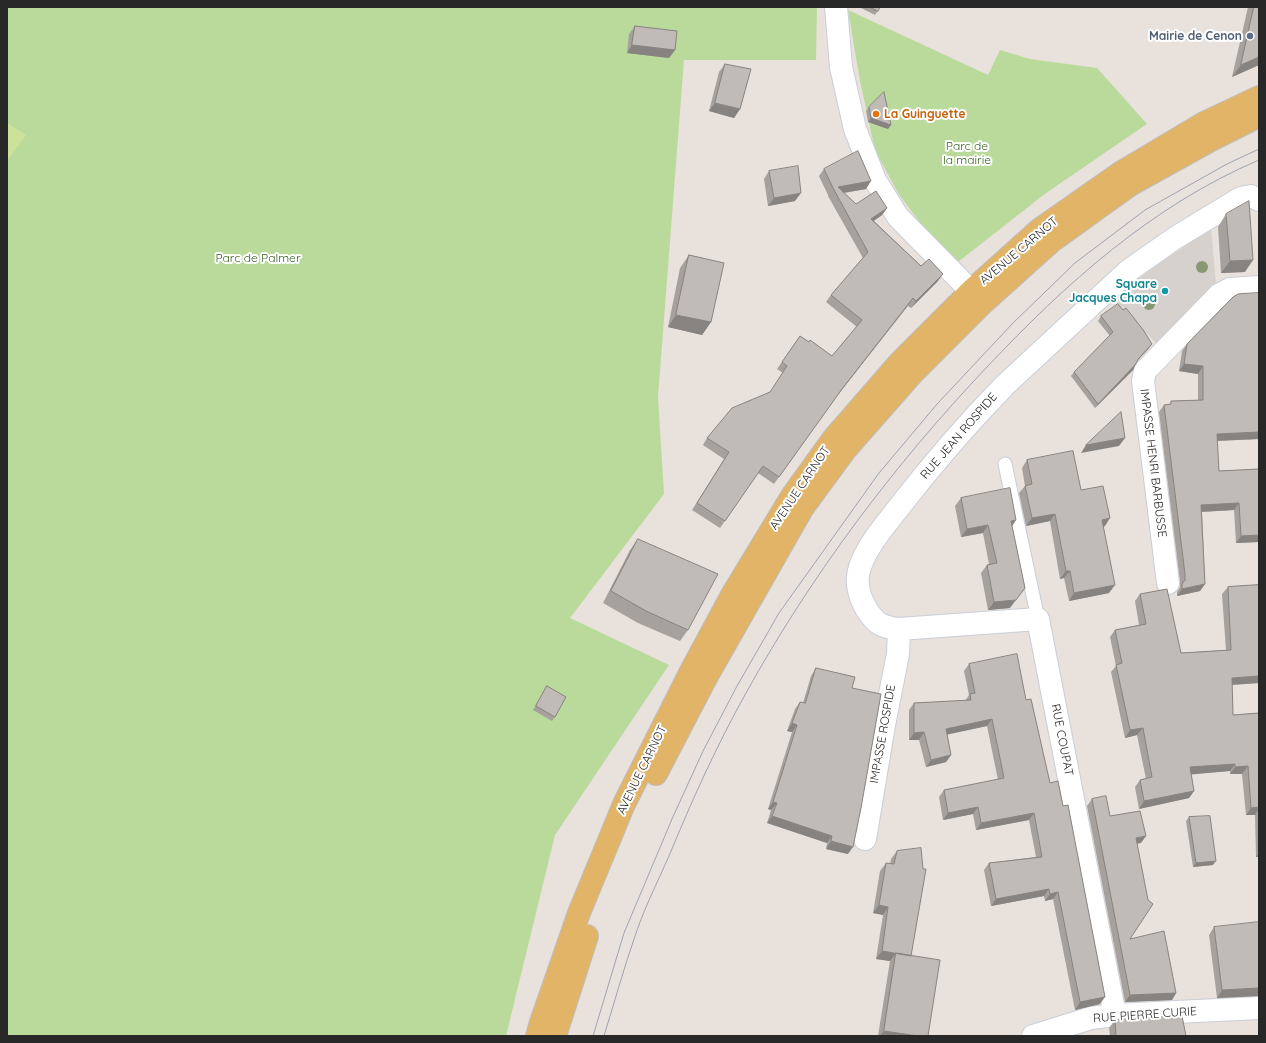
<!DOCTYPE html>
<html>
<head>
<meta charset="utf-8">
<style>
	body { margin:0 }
	#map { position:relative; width:1266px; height:1043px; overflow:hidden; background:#e9e1db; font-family:Quicksand,sans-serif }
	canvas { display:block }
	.frame { position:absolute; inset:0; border:8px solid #282828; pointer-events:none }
</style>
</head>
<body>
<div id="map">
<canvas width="1266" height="1043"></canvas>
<div class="frame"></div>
</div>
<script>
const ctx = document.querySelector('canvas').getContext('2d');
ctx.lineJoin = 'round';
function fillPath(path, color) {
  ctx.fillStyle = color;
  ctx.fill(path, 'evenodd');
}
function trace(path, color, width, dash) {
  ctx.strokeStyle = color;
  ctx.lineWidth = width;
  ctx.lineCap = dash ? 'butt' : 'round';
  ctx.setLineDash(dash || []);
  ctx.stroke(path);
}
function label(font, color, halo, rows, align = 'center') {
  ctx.font = font + ' Quicksand,sans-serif';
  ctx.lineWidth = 4;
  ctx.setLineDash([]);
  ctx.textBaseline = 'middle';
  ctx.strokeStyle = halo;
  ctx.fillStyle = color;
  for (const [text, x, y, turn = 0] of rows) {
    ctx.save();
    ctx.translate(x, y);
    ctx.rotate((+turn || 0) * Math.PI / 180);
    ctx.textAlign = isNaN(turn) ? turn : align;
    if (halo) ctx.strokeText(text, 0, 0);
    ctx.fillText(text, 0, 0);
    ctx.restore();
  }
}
fillPath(new Path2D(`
	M7,7H817L816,60H684L658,397L664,494L570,618L669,665L555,835L506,1036H7Z
	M848,10L988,75L1000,50L1030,59L1097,68L1147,124L1046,193L958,262L926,231L898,193L875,150L860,81Z`), '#bada9c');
fillPath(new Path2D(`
	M7,123L26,135L7,161Z`), '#cce199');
fillPath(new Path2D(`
	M1211,228L1216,285L1157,344L1113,298L1149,271Z`), '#d6d1cd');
const lane = new Path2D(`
	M1005,464L1038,619`);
const street = new Path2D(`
	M836,7L841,67L855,129L875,180L898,217L971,291
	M1168,583L1143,381L1145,371L1220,294L1230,289L1259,287
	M865,839L884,725L898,654L899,629
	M1115,1015L1038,619L899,629C882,627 876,624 867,610C859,597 855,581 860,567C867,546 883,528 896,511C930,467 966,425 1005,385L1128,271L1175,238L1241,198L1251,196L1259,200
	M1033,1036L1091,1018L1115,1015L1259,1008`);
const primary = new Path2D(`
	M656,774L707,676L802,509L846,449L912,374L984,302L1052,241L1130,185L1213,139L1259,116
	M537,1036L541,1022L579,913L624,804L691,671L732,595L792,496L833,439L900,362L971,291L1040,229L1120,173L1204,123L1259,97
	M555,1036L587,936`);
trace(lane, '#c9ced8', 15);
trace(street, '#c9ced8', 24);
trace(primary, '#bebebe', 24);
trace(lane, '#fff', 13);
trace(street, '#fff', 22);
trace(primary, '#e1b467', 22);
trace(new Path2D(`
	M593,1036L624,933L672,819L703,751L737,686L779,613L879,473L938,403L1013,323L1075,263L1145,210L1227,164L1259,149
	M604,1036C614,1004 623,971 634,939C643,911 657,883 669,856C692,800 717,745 746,693C812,574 894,465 987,367C1065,284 1153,205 1259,160`), '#9ea3b0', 1);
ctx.fillStyle = '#869874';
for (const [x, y] of [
	[1202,267],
	[1149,304]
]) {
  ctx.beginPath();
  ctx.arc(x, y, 6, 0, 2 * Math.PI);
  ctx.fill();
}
fillPath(new Path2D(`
	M859,7H880L875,15Z
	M1248,7H1259V65L1232,77Z
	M635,26L675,50L669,58L627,53L629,34Z
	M725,64L740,109L734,118L709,111L719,72Z
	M869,107L888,129L868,122L866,111Z
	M824,169L866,189L844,193L856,204L887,208L882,215L874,221L921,266L938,281L911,308L908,306L837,396L774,484L758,473L720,528L692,510L724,459L703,445L707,438L770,392L783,373L777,369L800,336L809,342L832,356L857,327L826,302L831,295L863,258L828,196V195L819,176Z
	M769,171L795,201L768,206L764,179Z
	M1226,214L1245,272L1221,273L1218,227Z
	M689,255L711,322L702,335L668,327L680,268Z
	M1259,293V439L1217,441L1219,471L1259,469V542L1236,543L1234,510L1202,512L1205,584L1200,591L1177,596V592L1180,587V581L1159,412L1164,405L1170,404L1171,401L1198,400V374L1179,371L1182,351L1187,344Z
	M1101,316L1149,348L1138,360L1133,370L1095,408L1071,376L1074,372L1110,336L1098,321Z
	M1027,460L1081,490L1105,526L1103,527L1109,593L1069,601L1064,578L1060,579L1050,521L1026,526L1019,493L1025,486L1022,468Z
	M961,498L1012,526L1010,608L988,610L981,573L987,565L989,564L983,533L961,537L955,506Z
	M638,539L688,630L680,641L638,623L603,603L630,550Z
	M1259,585V683L1232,685L1233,715L1259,713V857H1256L1255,815H1246L1242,774H1230V771L1191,774L1194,791L1189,798L1139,809L1135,787L1140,780L1146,779L1137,735L1125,738L1111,672L1116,666L1110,637L1115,630L1139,625L1135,601L1140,594L1181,653L1226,650L1222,594L1228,587Z
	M969,664L1026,700L1050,783L1100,1004L1075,1010L1053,899L1045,901L1044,896L991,906L984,870L989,863L1036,857L1029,820L976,830L973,814L943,820L939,797L944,790L998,780L987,726L947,734L951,755L946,762L926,767L919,740H909V710L914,703L965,701L969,695L964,671Z
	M816,668L852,688L848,854L826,849L827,843L767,823L771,810L768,809L792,732L787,731L795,709L800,702L803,703L811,676Z
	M547,686L555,717L552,721L533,710Z
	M1092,799L1110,816L1141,843H1137L1130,939L1176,993L1172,1000L1125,1002L1087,806Z
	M1189,817L1213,865L1193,867L1186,821Z
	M897,851L911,956L928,1036H878L890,961L876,959L883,915L873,913L880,871L886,863L890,864L891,859Z
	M1214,927L1259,996L1217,998L1209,935Z
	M1115,1020L1186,1036H1110L1109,1028Z`), '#a6a19d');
fillPath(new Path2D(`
	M632,45L675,50L669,58L627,53Z
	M1259,57V65L1232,77L1241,65Z
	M715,103L740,109L734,118L709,111Z
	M871,118L891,125L888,129L868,122Z
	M871,181L866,189L836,194L838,187Z
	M801,193L795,201L768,206L774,198Z
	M887,208L882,215L866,226L871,219Z
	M1253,260L1245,272L1221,273L1230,261Z
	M943,274L938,281L911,308L916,301Z
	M913,298L837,396L774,484L842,389Z
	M676,315L711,322L702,335L668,327Z
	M1152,344L1149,348L1136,362L1139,358Z
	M1184,364L1203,366L1198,374L1179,371Z
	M1135,365L1133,370L1095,408L1098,404Z
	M1259,432V439L1212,441L1217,434Z
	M1125,438L1119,446L1081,453L1086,445Z
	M1239,503L1234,510L1196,512L1201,505Z
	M1055,514L1050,521L1026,526L1032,518Z
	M1110,518L1105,526L1096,528L1102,520Z
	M1016,520L1011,528V521Z
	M988,525L983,533L961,537L967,529Z
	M1259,535V542L1236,543L1241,536Z
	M1066,571H1070L1064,578L1060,579Z
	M1205,584L1200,591L1177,596L1182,589Z
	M1115,585L1109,593L1069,601L1074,593Z
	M1016,600L1010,608L988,610L994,602Z
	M1259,676V683L1227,685L1232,678Z
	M992,719L987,726L941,736L946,729Z
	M792,723L797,725L792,732L787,731Z
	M1143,728L1137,735L1125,738L1130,730Z
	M924,732L919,740H909L914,733Z
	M951,755L946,762L926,767L931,760Z
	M1235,764L1230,771L1185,775L1190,767Z
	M1248,766L1242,774H1230L1235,767Z
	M1194,791L1189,798L1139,809L1144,801Z
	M773,802L777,803L771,810L768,809Z
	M978,807L973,814L943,820L948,813Z
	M1259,807V809L1255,815H1246L1251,808Z
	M1034,813L1029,820L976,830L981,823Z
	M772,816L832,836L827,843L767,823Z
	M1146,836L1141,843L1131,845L1136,838Z
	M831,841L853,847L848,854L826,849Z
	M1259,853V857H1256Z
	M1216,861L1213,865L1193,867L1196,863Z
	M1049,889L1044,896L991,906L996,899Z
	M1058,892L1053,899L1045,901L1050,894Z
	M879,905L888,907L883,915L873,913Z
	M882,951L911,956L896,953L890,961L876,959Z
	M1259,988V996L1217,998L1222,990Z
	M1176,993L1172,1000L1125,1002L1130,995Z
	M1105,997L1100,1004L1075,1010L1080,1002Z
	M884,1031L918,1036H880Z`), '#878380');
const building = new Path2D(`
	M870,7H880L878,11Z
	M1254,7H1259V57L1241,65Z
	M635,26L677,31L675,50L632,45Z
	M725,64L751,69L740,109L715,103Z
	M884,92L891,125L871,118L869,107Z
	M858,151L871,181L838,187L856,204L876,191L887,208L871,219L921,266L929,259L943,274L916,301L913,298L842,389L779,477L763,466L725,521L697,503L729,452L707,438L732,408L770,392L787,366L782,362L800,336L809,342L810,340L832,356L862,320L831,295L868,252L833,188L824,169Z
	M798,166L801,193L774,198L769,171Z
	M1249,201L1253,260L1230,261L1226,214Z
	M689,255L724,263L711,322L676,315Z
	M1259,293V432L1217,434L1219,471L1259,469V535L1241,536L1239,503L1201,505L1205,584L1182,589V584L1185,580V574L1164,405L1171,404V401L1203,400V366L1184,364L1187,344L1233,297L1238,294Z
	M1118,304L1123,310L1126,308L1144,331L1152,344L1139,358L1135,365L1098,404L1074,372L1113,332L1101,316Z
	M1121,412L1125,438L1086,445Z
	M1073,451L1081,490L1103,486L1110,518L1102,520L1115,585L1074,593L1070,571H1066L1055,514L1032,518L1025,486L1032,484L1027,460Z
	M1010,488L1016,520L1011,521L1025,588L1016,600L994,602L987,565L997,563L988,525L967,529L961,498Z
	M638,539L718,574L688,630L646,611L611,591Z
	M1259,585V676L1232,678L1233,715L1259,713V807L1251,808L1248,766L1235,767V764L1190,767L1194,791L1144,801L1140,780L1152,777L1143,728L1130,730L1116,665L1122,663L1115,630L1146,624L1140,594L1167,589L1181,653L1231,650L1228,587Z
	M1017,654L1026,700L1031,699L1050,783L1058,781L1063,806L1068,805L1105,997L1080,1002L1058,892L1050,894L1049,889L996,899L989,863L1042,857L1034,813L981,823L978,807L948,813L944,790L1004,778L992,719L946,729L951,755L931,760L924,732L914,733V703L971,700L970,694L975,693L969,664Z
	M816,668L855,677L852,688L881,694L861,808L853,847L831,841L832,836L772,816L777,803L773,802L797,725L792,723L800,702L805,703Z
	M547,686L566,697L555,717L536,706Z
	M1106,796L1110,816L1140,811L1146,836L1136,838L1148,900L1153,904L1130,939L1164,931L1176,993L1130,995L1092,799Z
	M1210,816L1216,861L1196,863L1189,817Z
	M921,848L923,869H926L911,956L882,951L888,907L879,905L886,863L894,864L897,851Z
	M1259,922V988L1222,990L1214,927Z
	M896,953L940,960L928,1036H918L884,1031Z
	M1182,1016L1186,1036H1116L1115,1020Z`);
fillPath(building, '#c1bbb7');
trace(building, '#878380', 1);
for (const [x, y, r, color] of [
	[1250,36,4,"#5c6f8a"],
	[876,114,4,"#e8710a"],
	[1165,291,4,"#0f9aa8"]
]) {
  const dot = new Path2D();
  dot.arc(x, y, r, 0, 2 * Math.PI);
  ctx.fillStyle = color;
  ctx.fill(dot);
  trace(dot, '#fff', 1.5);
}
label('bold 12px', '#4e5e75', '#fff', [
	["Mairie de Cenon",1242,36]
], 'right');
label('bold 12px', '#c56008', '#fff', [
	["La Guinguette",884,114]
], 'left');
label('12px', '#355c20', '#fff', [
	["Parc de",967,146],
	["la mairie",967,160],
	["Parc de Palmer",258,258]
]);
label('12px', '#282828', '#fff', [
	["AVENUE CARNOT",1019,251,-40],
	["RUE JEAN ROSPIDE",959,436,-49],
	["IMPASSE HENRI BARBUSSE",1153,463,83],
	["AVENUE CARNOT",800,488,-56],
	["IMPASSE ROSPIDE",883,734,-80],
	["RUE COUPAT",1062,740,79],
	["AVENUE CARNOT",642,770,-64],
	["RUE PIERRE CURIE",1145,1015,-4]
]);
label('bold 12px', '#0d838f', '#fff', [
	["Square",1157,284],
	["Jacques Chapa",1157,298]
], 'right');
</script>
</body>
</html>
